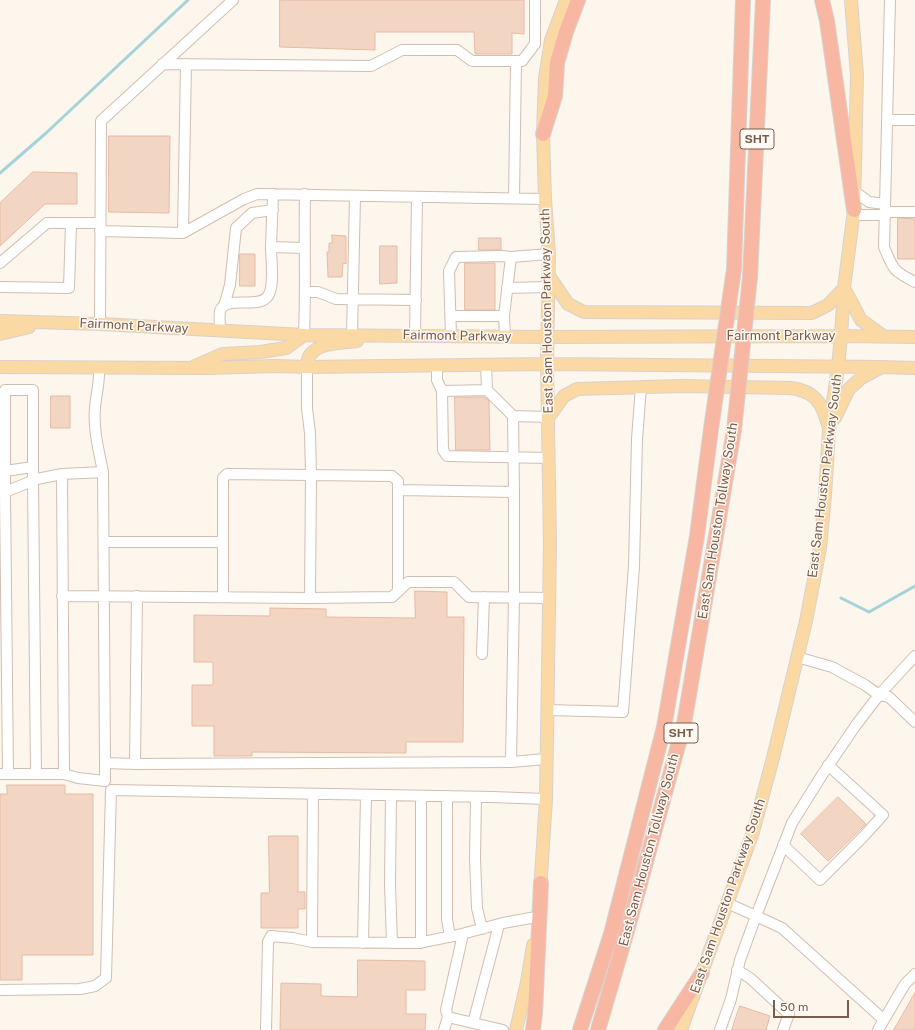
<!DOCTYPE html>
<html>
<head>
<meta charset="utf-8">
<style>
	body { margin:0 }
	#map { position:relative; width:915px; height:1030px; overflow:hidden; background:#fdf6ec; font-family:"Public Sans",sans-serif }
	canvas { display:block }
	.scale { position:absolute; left:773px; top:1000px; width:76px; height:18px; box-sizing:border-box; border:2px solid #7a5c4d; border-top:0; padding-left:5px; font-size:12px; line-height:14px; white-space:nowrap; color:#7a5c4d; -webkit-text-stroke:3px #fffaf3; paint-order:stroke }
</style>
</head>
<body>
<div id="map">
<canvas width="915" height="1030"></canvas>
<div class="scale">50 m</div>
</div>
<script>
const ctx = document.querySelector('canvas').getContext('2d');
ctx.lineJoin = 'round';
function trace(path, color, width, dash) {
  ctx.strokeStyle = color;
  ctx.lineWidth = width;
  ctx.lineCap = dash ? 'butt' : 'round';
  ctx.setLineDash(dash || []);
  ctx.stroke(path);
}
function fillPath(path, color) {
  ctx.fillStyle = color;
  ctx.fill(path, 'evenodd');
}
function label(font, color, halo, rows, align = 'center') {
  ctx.font = font + ' "Public Sans",sans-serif';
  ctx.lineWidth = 3;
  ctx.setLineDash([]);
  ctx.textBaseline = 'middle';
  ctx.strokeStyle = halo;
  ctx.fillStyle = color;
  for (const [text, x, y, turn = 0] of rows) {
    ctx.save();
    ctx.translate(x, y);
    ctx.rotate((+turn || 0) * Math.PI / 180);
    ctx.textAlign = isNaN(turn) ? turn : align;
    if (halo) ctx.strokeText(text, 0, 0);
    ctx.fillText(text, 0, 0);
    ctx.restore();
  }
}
trace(new Path2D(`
	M0,173L45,134L188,0
	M841,598L869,612L915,586`), '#a5d3da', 3);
const building = new Path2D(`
	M280,0H524V34L512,33V54H475L474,32H375V50L280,47Z
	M109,136H170L169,213L109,212Z
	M33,172L77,173V204H45L0,246V203Z
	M898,218L915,219V259H898Z
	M332,235L346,236V264L343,263L342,277H328L327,252H329V243H332Z
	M479,238H501V250H479Z
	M380,246H397V283L380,284Z
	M240,254H255V286H240Z
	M465,263H495V310H465Z
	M51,396H70V428H51Z
	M455,397H484L489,401L490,450H456Z
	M415,591L447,592V617H464L463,742H406V753L252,752V756H214V726H192V685H213V662H194V615L270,616V608L326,609V617L415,618Z
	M7,785H65V794H93V955H22V980H0V794H7Z
	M838,797L866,824L828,861L801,834Z
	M269,836H298V892H305V909H298V928H261V893H269Z
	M358,960L425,961V990H406V1014H426L425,1030H280L281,983L321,984V996L357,997Z
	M915,993V1030H894Z
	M740,1006L770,1016L766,1030H732Z`);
fillPath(building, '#f3d5c3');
trace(building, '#e6bba3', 1);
const minor = new Path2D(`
	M890,0L884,247C893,269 893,271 915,282
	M162,64L371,66L402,50H457L472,61H522L535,44V0
	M887,120H915
	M854,191L869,202L885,204
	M514,198L516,61
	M885,212H915
	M853,215H885
	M100,231L183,233L244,199L257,194L545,199
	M183,233L186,64
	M271,247L273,194
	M0,263L47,223H100
	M0,287L69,288L71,223
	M507,288L549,287
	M306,292H318L336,299L416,300
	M224,306L230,285L236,228L252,213L273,210
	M451,316H504
	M100,324L101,121L233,0
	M220,330C220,325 219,316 220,311C226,294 259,310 268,296C275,286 271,260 271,247L304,248
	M304,335C306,288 304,241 305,194
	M352,335L355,196
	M415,336L417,197
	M451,336L449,271L456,257L502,256L511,257L549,254
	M505,336L504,316L511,257
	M486,365L487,390
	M437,366V380L442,391L487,390L513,416L514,492
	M307,367V408L310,433L311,475L310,598
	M99,368C100,382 96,394 95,408C93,430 99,451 103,472L105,763L135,764L511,762L546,759
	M442,391L443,450L447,456L549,458
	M513,416L549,417
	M5,471L33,467
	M398,490V591
	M0,492H5L37,479L62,474L103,472
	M104,542H223
	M62,596L310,598L392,597L408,582H454L469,597L550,598
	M223,597V478L227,474L392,476L398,481V490L514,492V598L511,762
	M482,654L484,597
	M797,657L832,667L865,685L879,695L889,697L915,722
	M548,710L623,712L634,566L637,439L641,387
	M135,764L137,596
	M0,774H64L62,474
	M8,774L5,492V390H33V481L36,774
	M64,774L78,778L105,781V763
	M313,794L312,942L418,943L458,935L503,923L536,917
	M391,795L390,885L392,943
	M447,796V919L450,937
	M476,797L475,859L477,908L482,929
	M783,845L820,880L863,837L883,815L828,765
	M727,903L756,916L792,823L822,775L856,725L879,695L915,656
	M363,943L366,795
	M421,943V796
	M737,970L750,978L789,1014L783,1030
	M0,990L80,989L95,986L106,978L111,790L492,797L546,799
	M448,1017L503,1030
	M473,1023L499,925
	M266,1030L268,942L271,936L293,938L312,942
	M444,1030L448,1017L446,1010L463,934
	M720,1030L731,999L740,960L756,916L782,928L884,1020
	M878,1030L905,984L915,974`);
const major = new Path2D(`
	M549,276L568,304L584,312L812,313L828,305L844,288L861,320L883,336
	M0,321L100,324L304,335L548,337L841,336L915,337
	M0,334L29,327
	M195,366L223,354L260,352L286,348L304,335
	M0,367L208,368L276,366L307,367L547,364L881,367L915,368
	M307,367C307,364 308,358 310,355C319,342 343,343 357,341
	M549,417L564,396L577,389L682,386L791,388C814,391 822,402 828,425
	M835,418L849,389L861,378L880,368
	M540,891L546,799L550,544L547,364L549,254L545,199L543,134L545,78L551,40L566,0
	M516,1030L527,982L533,945
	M681,1030L753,832L773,758L806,621L820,548L825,495L829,430L838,367L841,336L844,288L854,210L857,75L851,0`);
const highway = new Path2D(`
	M822,0L827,21L854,210
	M543,134L555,96L557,63L566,32L578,0
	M734,269L743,0
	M750,277L763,0
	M533,1030L535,1014L541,883
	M580,1030L611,934L664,727L697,536L711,429
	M598,1030L627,931L684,724L734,430
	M665,1030L702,973`);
trace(minor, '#d1beb0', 12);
trace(major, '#dad1cd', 14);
trace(highway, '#dad1cd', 16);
trace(minor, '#fff', 10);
trace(major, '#fbd9a5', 12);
trace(highway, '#f7b7a3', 14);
const highwayBridge = new Path2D(`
	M711,429L734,269
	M734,430L750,277`);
trace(highwayBridge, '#dad1cd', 16, []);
trace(highwayBridge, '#f7b7a3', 14);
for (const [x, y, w] of [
	[757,139,34],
	[681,733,34]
]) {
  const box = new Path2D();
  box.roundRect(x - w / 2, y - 10, w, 20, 3);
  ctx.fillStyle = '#fffaf3';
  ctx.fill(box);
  trace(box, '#7a5c4d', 1);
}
label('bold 12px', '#7a5c4d', null, [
	["SHT",757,139],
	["SHT",681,733]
]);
label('13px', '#7a5c4d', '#fffaf3', [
	["East Sam Houston Parkway South",547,311,-91],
	["Fairmont Parkway",134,326,3],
	["Fairmont Parkway",457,336,1],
	["Fairmont Parkway",781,336],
	["East Sam Houston Parkway South",825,476,-83],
	["East Sam Houston Tollway South",718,521,-81],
	["East Sam Houston Tollway South",649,850,-75],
	["East Sam Houston Parkway South",728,896,-71]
]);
</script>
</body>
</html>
